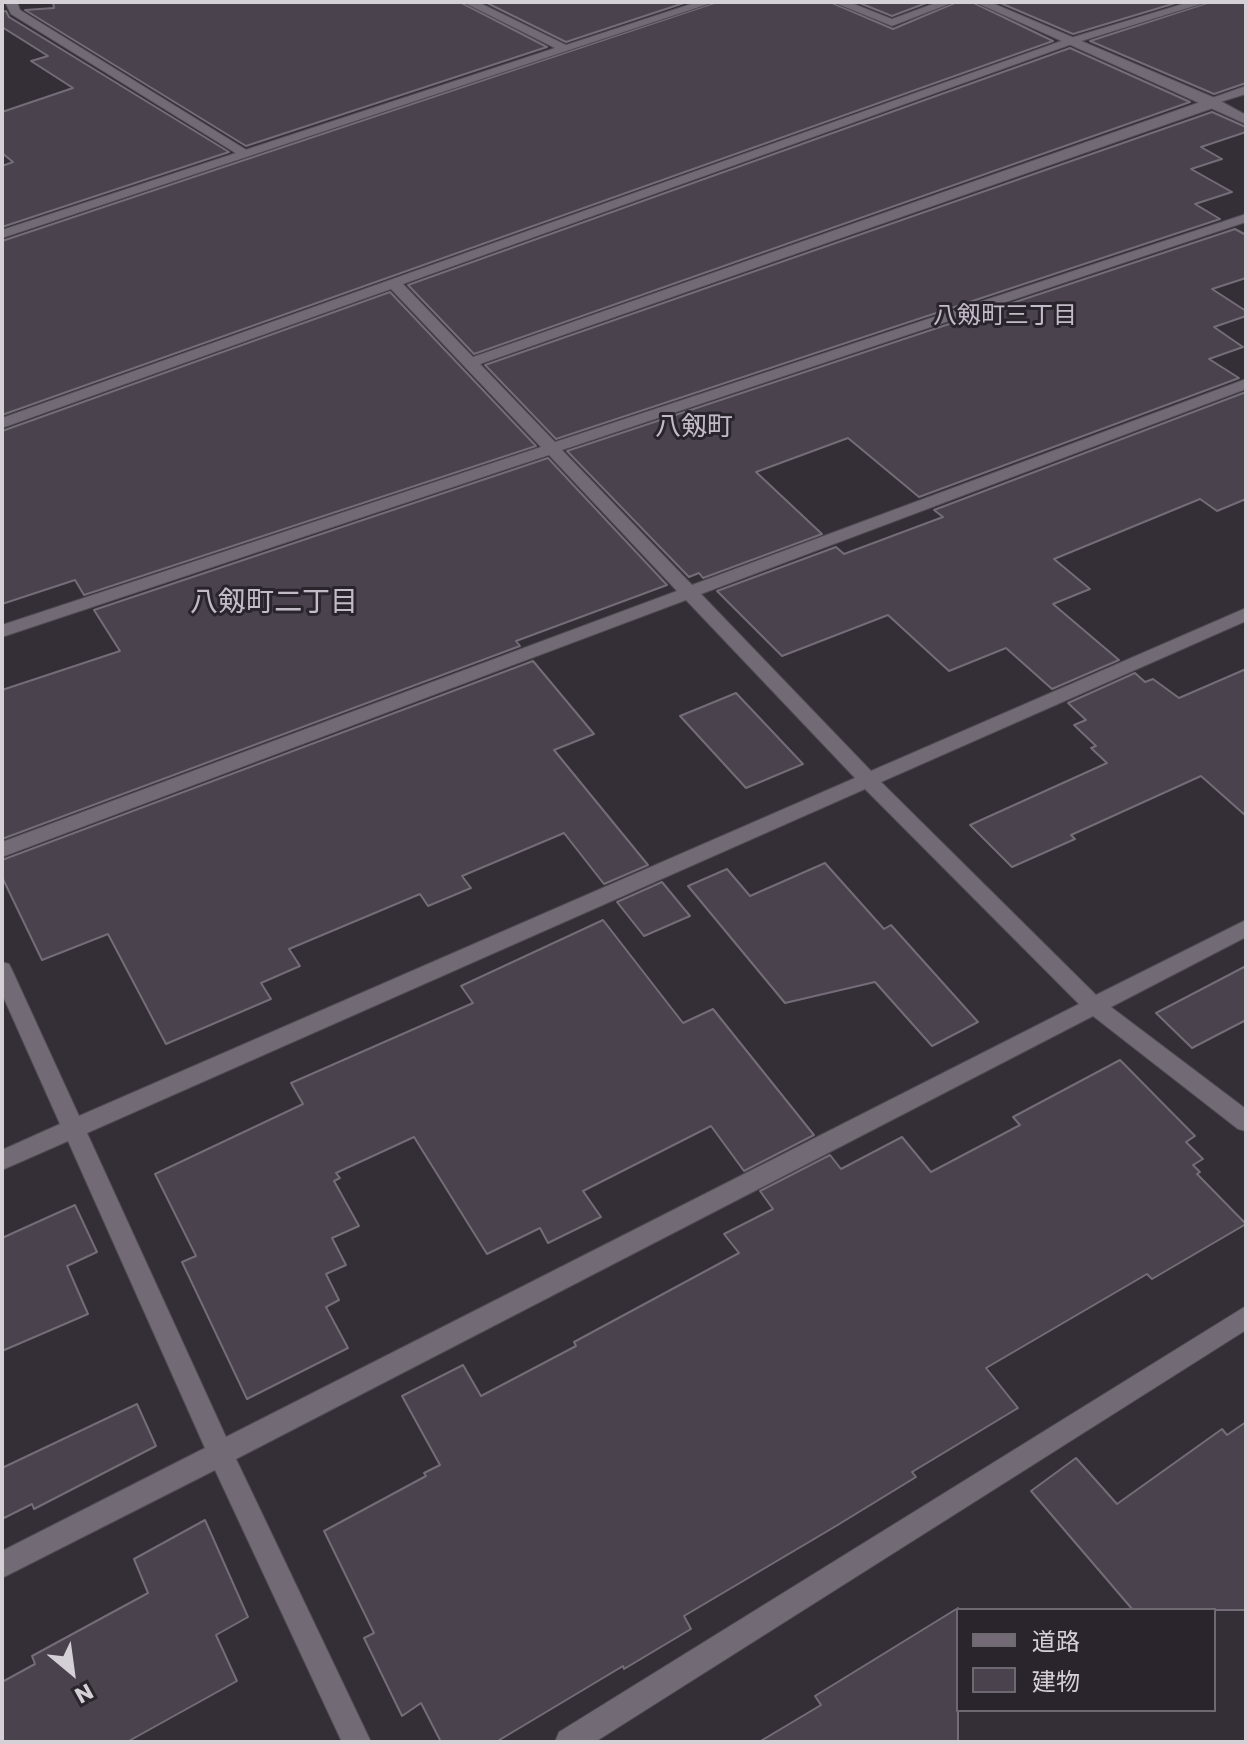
<!DOCTYPE html>
<html>
<head>
<meta charset="utf-8">
<style>
	body { margin:0 }
	#map { position:relative; width:1248px; height:1744px; overflow:hidden; background:#342e37; font-family:Poppins,"Noto Sans JP",sans-serif }
	canvas { display:block }
	.frame { position:absolute; inset:0; border:4px solid #d4d0d6; pointer-events:none }
	.legend { position:absolute; left:956px; top:1608px; width:260px; height:104px; box-sizing:border-box; background:#2a242d; border:2px solid #6e6971; margin:0; padding:10px 14px; list-style:none; font-size:24px; color:#d4d0d6 }
	.legend li { display:flex; align-items:center; gap:16px; height:40px }
	.legend b { width:40px; border:2px solid #6e6971 }
	.north { position:absolute; left:32px; top:1632px; width:80px; height:80px; -webkit-text-stroke:6px #2a242d; paint-order:stroke; rotate:151deg; font-size:22px; font-weight:700; line-height:32px; text-align:center; color:#d4d0d6 }
	.north::after { content:''; display:block; margin:auto; width:28px; height:36px; background:#d4d0d6; clip-path:polygon(50% 0,100% 100%,50% 72%,0 100%) }
</style>
</head>
<body>
<div id="map">
<canvas width="1248" height="1744"></canvas>
<div class="frame"></div>
<ul class="legend">
<li><b style="height:10px;background:#726b76"></b>道路</li>
<li><b style="height:22px;background:#4a434d"></b>建物</li>
</ul>
<div class="north">N</div>
</div>
<script>
const ctx = document.querySelector('canvas').getContext('2d');
ctx.lineJoin = 'round';
function fillPath(path, color) {
  ctx.fillStyle = color;
  ctx.fill(path, 'evenodd');
}
function trace(path, color, width, dash) {
  ctx.strokeStyle = color;
  ctx.lineWidth = width;
  ctx.lineCap = dash ? 'butt' : 'round';
  ctx.setLineDash(dash || []);
  ctx.stroke(path);
}
function label(font, color, halo, rows, align = 'center') {
  ctx.font = font + ' Poppins,"Noto Sans JP",sans-serif';
  ctx.lineWidth = 6;
  ctx.setLineDash([]);
  ctx.textBaseline = 'middle';
  ctx.strokeStyle = halo;
  ctx.fillStyle = color;
  for (const [text, x, y, turn = 0] of rows) {
    ctx.save();
    ctx.translate(x, y);
    ctx.rotate((+turn || 0) * Math.PI / 180);
    ctx.textAlign = isNaN(turn) ? turn : align;
    if (halo) ctx.strokeText(text, 0, 0);
    ctx.fillText(text, 0, 0);
    ctx.restore();
  }
}
const building = new Path2D(`
	M53,2H460L547,47L246,146L25,10L54,8Z
	M485,2H687L566,42Z
	M717,2H830L893,29L957,2H972L1053,41L2,415V241Z
	M857,2H929L892,16Z
	M998,2H1179L1073,34Z
	M1210,2H1246V83L1214,94L1090,41Z
	M6,11L9,17L229,152L2,227V166L13,162L2,153V112L73,88L31,61L48,56L2,27V12Z
	M1070,48L1190,102L474,354L408,285Z
	M1212,112L1246,127V132L1201,147L1222,159L1191,169L1232,192L1195,204L1220,219L556,439L485,365Z
	M1235,229L1246,235V278L1212,289L1246,311V316L1214,327L1243,347L1209,359L1239,378L919,497L848,438L756,472L822,534L703,578L699,573L689,577L567,451Z
	M390,292L536,446L84,595L75,580L2,604V431Z
	M1246,392V499L1217,511L1200,499L1054,559L1090,589L1053,604L1119,660L1052,689L1006,648L949,671L888,615L782,656L717,591L836,547L844,554L943,517L934,510Z
	M548,458L667,585L516,641L520,646L2,839V690L120,651L94,610Z
	M533,661L594,734L554,750L648,865L604,884L564,833L462,876L471,888L428,906L420,894L289,949L300,966L261,983L271,999L166,1044L108,934L42,960L2,877V860Z
	M1246,669V816L1201,776L1071,835L1075,839L1012,867L970,825L1107,763L1091,748L1096,746L1074,725L1086,720L1068,703L1135,673L1145,682L1153,679L1179,698Z
	M736,693L803,764L746,788L680,716Z
	M825,863L884,929L891,925L978,1022L932,1046L875,982L785,1003L688,886L727,869L750,896Z
	M662,882L690,916L644,936L617,902Z
	M603,920L683,1023L713,1009L814,1135L744,1171L711,1126L583,1191L601,1217L548,1243L540,1228L487,1254L414,1137L336,1173L340,1178L334,1181L359,1226L332,1238L346,1265L326,1274L339,1300L326,1307L348,1348L247,1399L182,1262L196,1256L155,1174L303,1104L291,1083L473,1003L461,986Z
	M1246,966V1020L1192,1048L1156,1013Z
	M1120,1060L1195,1136L1186,1142L1203,1159L1193,1165L1200,1172L1197,1174L1246,1224L1152,1279L1147,1274L986,1368L1018,1408L912,1472L916,1477L836,1526L684,1616L691,1629L624,1669L623,1666L496,1742H441L421,1703L402,1716L364,1638L374,1633L324,1531L426,1476L424,1473L440,1465L402,1396L463,1365L481,1396L576,1346L574,1342L739,1253L724,1234L773,1209L760,1191L830,1155L841,1169L902,1137L931,1172L1020,1125L1013,1117Z
	M75,1205L97,1252L67,1266L88,1314L2,1351V1238Z
	M137,1404L156,1446L34,1509L32,1504L2,1519V1468Z
	M1246,1422V1610H1133L1031,1491L1076,1458L1117,1504L1222,1429L1227,1435Z
	M205,1520L248,1617L216,1635L237,1681L127,1742H2V1682L35,1664L32,1656L148,1593L134,1559Z
	M958,1608V1742H759L821,1705L815,1696Z`);
fillPath(building, '#4a434d');
trace(building, '#746d78', 2);
const service = new Path2D(`
	M5,2H17L20,10L253,154L242,157L11,14Z
	M833,2H849L892,19L938,2H954L892,26Z`);
const minor = new Path2D(`
	M463,2H478L566,45L697,2H714L2,238V230L555,48Z
	M1189,2H1207L1075,43L403,284L473,357L1246,86V94L1220,102L1219,106L480,364L555,442L1246,214V222L562,450L692,585L1246,379V389L701,594L871,771L1246,608V621L881,782L1096,995L1246,920V937L1111,1007L1246,1109V1131L1238,1129L1093,1016L236,1459L371,1742H342L215,1470L2,1578V1551L205,1448L68,1141L2,1170V1150L60,1124L2,994V962L9,964L12,970L79,1116L855,778L686,600L2,857V842L677,591L549,455L2,637V625L541,447L391,289L2,428V418L1067,39ZM865,789L1079,1004L226,1437L87,1133Z
	M1246,1306V1330L595,1742H555L559,1732Z`);
const tertiary = new Path2D(`
	M975,2H990L1215,98L1246,115V124Z`);
trace(service, '#504a52', 2);
trace(minor, '#504a52', 2);
trace(tertiary, '#504a52', 2);
fillPath(service, '#726b76');
fillPath(minor, '#726b76');
fillPath(tertiary, '#726b76');
label('24px', '#c3bbc7', '#2a242d', [
	["八剱町三丁目",1005,317]
]);
label('26px', '#c3bbc7', '#2a242d', [
	["八剱町",694,428]
]);
label('28px', '#c3bbc7', '#2a242d', [
	["八剱町二丁目",274,604]
]);
</script>
</body>
</html>
